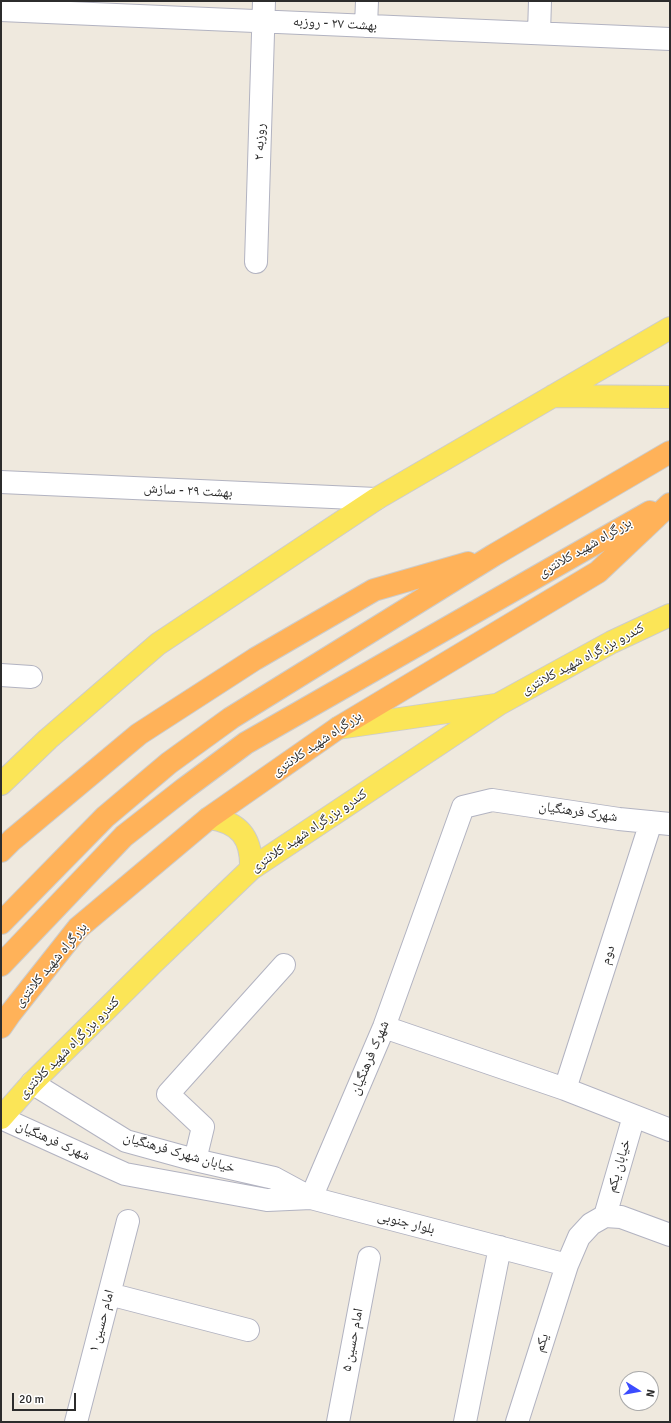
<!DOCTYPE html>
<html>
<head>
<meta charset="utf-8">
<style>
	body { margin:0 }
	#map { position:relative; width:671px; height:1423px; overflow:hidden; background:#efe9de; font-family:Signika,sans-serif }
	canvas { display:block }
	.frame { position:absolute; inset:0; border:2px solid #2c2c2c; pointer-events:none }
	.north { position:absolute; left:619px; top:1371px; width:40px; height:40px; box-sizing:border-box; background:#fff; border:1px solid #ababab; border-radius:50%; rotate:101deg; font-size:11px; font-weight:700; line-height:16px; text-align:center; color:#2c2c2c }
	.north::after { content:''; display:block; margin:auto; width:14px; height:18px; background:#3b4cff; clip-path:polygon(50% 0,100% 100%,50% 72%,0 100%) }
	.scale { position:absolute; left:12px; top:1393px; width:64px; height:18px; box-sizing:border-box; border:2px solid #2c2c2c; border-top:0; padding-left:5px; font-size:12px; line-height:14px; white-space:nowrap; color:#2c2c2c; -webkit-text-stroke:3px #fff; paint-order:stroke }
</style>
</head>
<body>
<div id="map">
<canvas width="671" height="1423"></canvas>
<div class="frame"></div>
<div class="north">N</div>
<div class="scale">20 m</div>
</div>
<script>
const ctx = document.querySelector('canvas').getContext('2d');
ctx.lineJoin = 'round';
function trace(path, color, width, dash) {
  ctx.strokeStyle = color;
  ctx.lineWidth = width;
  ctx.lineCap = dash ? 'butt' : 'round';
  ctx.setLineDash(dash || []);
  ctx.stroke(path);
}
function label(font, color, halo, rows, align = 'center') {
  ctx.font = font + ' Signika,"Noto Naskh Arabic",sans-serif';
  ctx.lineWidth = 3;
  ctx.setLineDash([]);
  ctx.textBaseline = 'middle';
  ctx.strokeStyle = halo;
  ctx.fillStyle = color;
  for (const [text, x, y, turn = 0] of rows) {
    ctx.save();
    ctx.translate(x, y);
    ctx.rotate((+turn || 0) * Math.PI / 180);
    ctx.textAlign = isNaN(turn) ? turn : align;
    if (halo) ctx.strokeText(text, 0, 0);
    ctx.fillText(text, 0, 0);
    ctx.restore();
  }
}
const minor = new Path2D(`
	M1,10L670,39
	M366,26L367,1
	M539,33L540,1
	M256,262L264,1
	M1,482L376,499
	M1,675L31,677
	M384,1027L565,1089L670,1130
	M32,1083L126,1141L195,1160L274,1178L311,1198L567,1265
	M565,1089L651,822
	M1,1118L125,1174L267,1200L311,1198
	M195,1160L203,1127L168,1094L284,965
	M311,1198L384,1027L463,807L492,800L619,819L670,824
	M605,1216L634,1116
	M109,1294L248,1330
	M76,1422L128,1221
	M338,1422L369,1258
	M465,1422L500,1247
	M517,1422L567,1265L579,1237L591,1224L605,1216L621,1217L670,1235`);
const major = new Path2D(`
	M553,396L670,397
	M338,728L495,705
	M1,784L48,739L158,644L376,499L670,328
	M209,818C240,822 252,838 251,869
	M1,1118L32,1083L154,962L251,869L499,704L612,642L670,615`);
const highway = new Path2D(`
	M1,851L12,840L139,734L255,659L374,590L468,563
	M1,923L105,817L169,763L231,718L494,555L670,452
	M1,965L124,836L184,789L246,743L650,512
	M1,1027L10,1014L78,928L209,818L338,728L598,572L670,504`);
trace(minor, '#b2b3c1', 24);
trace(major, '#ccc', 24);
trace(highway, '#ccc', 24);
trace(minor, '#fff', 22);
trace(major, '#fbe557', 22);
trace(highway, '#ffb259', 22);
label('14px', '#2c2c2c', '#fff', [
	["بهشت ۲۷ - روزبه",335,24,3],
	["۲ روزبه",260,142,-88],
	["بهشت ۲۹ - سازش",188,491,3],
	["بزرگراه شهید کلانتری",585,548,-30],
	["کندرو بزرگراه شهید کلانتری",583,659,-28],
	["بزرگراه شهید کلانتری",317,744,-34],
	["شهرک فرهنگیان",578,812,8],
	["کندرو بزرگراه شهید کلانتری",309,831,-34],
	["دوم",608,955,-72],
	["بزرگراه شهید کلانتری",51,965,-50],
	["کندرو بزرگراه شهید کلانتری",69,1048,-45],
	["شهرک فرهنگیان",370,1058,-67],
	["شهرک فرهنگیان",53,1141,24],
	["خیابان شهرک فرهنگیان",179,1153,16],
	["خیابان یکم",619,1166,-74],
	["بلوار جنوبی",406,1223,14],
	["امام حسین ۱",102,1321,-75],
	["امام حسین ۵",353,1340,-79],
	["یکم",542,1343,-72]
]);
</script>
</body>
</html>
